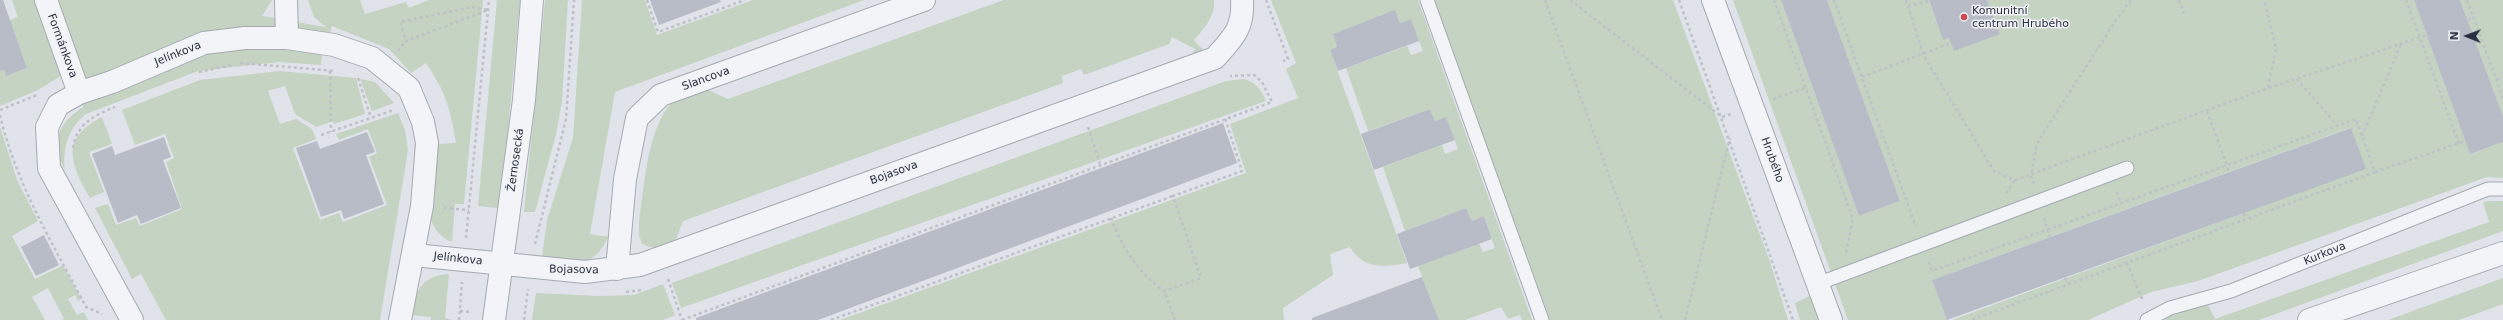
<!DOCTYPE html>
<html>
<head>
<meta charset="utf-8">
<style>
	body { margin:0 }
	#map { position:relative; width:2503px; height:320px; overflow:hidden; background:#e0e3e9; font-family:"DejaVu Sans",sans-serif }
	canvas { display:block }
	.north { position:absolute; left:2447px; top:16px; width:40px; height:40px; -webkit-text-stroke:3px #f0f2f6; paint-order:stroke; rotate:271deg; font-size:11px; font-weight:700; line-height:16px; text-align:center; color:#293040 }
	.north::after { content:''; display:block; margin:auto; width:14px; height:18px; background:#293040; clip-path:polygon(50% 0,100% 100%,50% 72%,0 100%) }
</style>
</head>
<body>
<div id="map">
<canvas width="2503" height="320"></canvas>
<div class="north">N</div>
</div>
<script>
const ctx = document.querySelector('canvas').getContext('2d');
ctx.lineJoin = 'round';
function fillPath(path, color) {
  ctx.fillStyle = color;
  ctx.fill(path, 'evenodd');
}
function trace(path, color, width, dash) {
  ctx.strokeStyle = color;
  ctx.lineWidth = width;
  ctx.lineCap = dash ? 'butt' : 'round';
  ctx.setLineDash(dash || []);
  ctx.stroke(path);
}
function label(font, color, halo, rows, align = 'center') {
  ctx.font = font + ' "DejaVu Sans",sans-serif';
  ctx.lineWidth = 3;
  ctx.setLineDash([]);
  ctx.textBaseline = 'middle';
  ctx.strokeStyle = halo;
  ctx.fillStyle = color;
  for (const [text, x, y, turn = 0] of rows) {
    ctx.save();
    ctx.translate(x, y);
    ctx.rotate((+turn || 0) * Math.PI / 180);
    ctx.textAlign = isNaN(turn) ? turn : align;
    if (halo) ctx.strokeText(text, 0, 0);
    ctx.fillText(text, 0, 0);
    ctx.restore();
  }
}
fillPath(new Path2D(`
	M12,0H272L262,16L326,27L314,17L308,0H360L365,14L406,2L409,8L429,0H483L464,204H455L452,242C441,238 433,228 430,217L437,144L456,143C450,107 446,93 426,63L411,73L389,49L332,26L322,56L321,65L279,62L198,71L86,114C68,129 62,148 65,171C52,141 56,125 83,107L72,69L38,90L0,106V71L4,70L6,76L27,68L10,20L18,17Z
	M497,0H520L508,130L498,208L478,206Z
	M545,0H568L562,102L556,134L535,212H524Z
	M582,0H645L657,35L753,0H864L615,92L590,234L608,237C593,271 573,262 542,257L547,220L573,138Z
	M1004,0H1214C1216,15 1203,30 1194,40L1205,52L1191,56L1195,49L1172,37L1169,44L1084,75L1081,69L1062,76L1063,83L683,221L673,247L659,250L642,244L639,235V221C645,186 647,116 681,95C687,91 697,90 704,88L728,99Z
	M1271,0H1418L1532,320H1522L1520,315L1508,319L1501,307L1465,320H1439L1418,266L1479,243L1483,252L1495,248L1484,216L1472,221L1466,208L1405,231L1383,167L1442,145L1445,154L1458,149L1446,118L1435,121L1430,109L1368,131L1346,68L1407,46L1411,55L1423,51L1411,20L1400,23L1395,11L1333,34L1337,47L1330,50L1407,263C1384,267 1364,270 1350,247L1330,254L1333,275L1283,308L1284,320H840L1246,173L1230,124L1298,98L1286,69L1296,63Z
	M1433,0H1673L1770,262L1788,320H1549Z
	M1733,0H1781L1859,216L1900,201L1827,0H1931L1929,1L1943,39L2000,34L1987,0H2414L2470,154L2503,142V178L2487,177L2198,281L2151,292L2088,320H1952L2287,197L2350,128L1932,280L1947,320H1848Z
	M2460,0H2503V116Z
	M280,71L356,78L365,114L334,124L333,121L316,127L295,114L285,86L268,91L280,124L296,119L312,129L316,139L293,148L320,220L339,213L343,222L387,205L369,157L377,153L368,129L339,140L336,134L398,113L405,130L408,150L380,320H166L141,274L132,279L95,208L108,204L116,225L136,218L140,226L182,209L166,162L174,158L165,134L135,145L122,110L200,80Z
	M360,79L375,82L394,103L372,111Z
	M1244,79C1256,83 1261,88 1266,101L681,308L672,283L1226,81Z
	M102,117L112,144L89,152L104,192L90,198C71,164 59,139 102,117Z
	M0,127L17,180L38,221L12,236L35,279L62,266V263L81,299L78,301L75,295L68,299L77,315L84,312L88,320H62L64,319L48,288L32,297L45,320H0Z
	M2491,201H2503V231L2259,320H2165V318L2207,303L2215,319L2489,222L2483,202Z
	M449,274L445,318L453,320H431V317L411,315C416,290 421,276 449,274Z
	M2503,278V304L2459,320H2388Z
	M663,284L675,315L663,320H532L536,293L598,296L634,295Z
	M1812,295L1821,320H1800L1795,303Z`), '#c5d3c2');
fillPath(new Path2D(`
	M0,0H3L27,68L6,76L4,70L0,71Z
	M650,0H720L721,2L659,25Z
	M1781,0H1827L1900,201L1859,216Z
	M1929,0H1987L2000,34L1954,51L1949,38L1943,40Z
	M2414,0H2460L2503,116V142L2470,154Z
	M1395,10L1400,23L1411,19L1419,41L1338,71L1330,50L1337,47L1333,34Z
	M1430,109L1435,121L1446,117L1455,140L1374,170L1361,134Z
	M1223,123L1237,163L1158,193L818,320H696V318Z
	M2351,128L2366,169L1947,320L1932,280Z
	M367,132L375,152L366,155L384,204L344,219L341,210L321,217L296,148L317,141L320,149Z
	M164,137L171,157L163,160L181,208L141,224L137,215L118,223L92,154L112,146L115,155Z
	M1466,208L1472,221L1484,216L1492,239L1410,269L1397,234Z
	M44,235L59,265L36,276L21,247Z
	M1422,277L1439,320H1312V318Z`), '#b8bcc6');
const service = new Path2D(`
	M1427,0L1542,320
	M1817,284L2127,168
	M2147,320L2170,308L2231,291L2488,189H2503`);
const minor = new Path2D(`
	M46,0L79,93
	M286,0L287,38
	M1713,0L1831,320
	M414,255L585,272L640,265L1215,58C1233,38 1244,28 1242,0
	M617,269L625,179L637,118L661,95L924,0
	M132,320L49,168L47,127L58,105L79,93L112,82L204,43L245,38H287L334,45L372,58L409,88L423,122L427,143L422,206L400,320
	M2309,320L2503,253`);
const tertiary = new Path2D(`
	M494,320L524,100L532,0`);
trace(service, '#a5aab3', 15);
trace(minor, '#a5aab3', 24);
trace(tertiary, '#a5aab3', 24);
trace(new Path2D(`
	M647,0L658,32L745,0
	M1266,0L1288,59L1283,61
	M1545,0L1662,320
	M1570,0L1722,117L1731,114
	M1679,0L1793,320
	M1774,0L1853,219L1846,253
	M1834,0L1916,227
	M1906,0L1924,56L1994,171L2015,180L2268,88L2276,48L2264,0
	M2179,0L2184,13
	M2406,0L2459,144
	M2467,0L2503,98
	M1908,6L1929,1
	M472,7L488,10L406,41L400,22Z
	M2468,20L2474,18
	M398,51L406,41
	M240,63L335,71
	M330,71L331,132
	M199,72L231,65
	M1862,77L1951,43
	M358,78L371,118
	M2297,79L2337,125
	M2497,79L2503,77
	M2269,88L2427,35
	M1773,99L1805,88
	M0,110L37,95
	M2207,111L2229,172
	M0,115C16,184 53,244 86,307L102,314
	M1088,127L1100,164
	M321,135L394,110
	M2362,136L2401,44
	M73,148C76,124 95,115 115,107
	M2375,172L2465,141
	M2034,184L2031,175L2037,143L2118,17L2131,0
	M2117,192L2121,204
	M2006,193L2015,180
	M444,208L469,210
	M2244,213L2246,219
	M1111,218C1121,246 1139,274 1164,291
	M2044,218L2050,237
	M466,238L489,0
	M535,244L566,119L574,0
	M1929,262L1932,271L2356,119L2375,172L1971,320
	M2127,263L2143,301
	M2065,278L2068,284
	M668,279L682,320
	M626,292L641,290
	M460,311L472,312
	M459,320L462,282
	M524,320L528,289
	M682,320L1272,102L1262,82L1254,75L1230,76
	M831,320L1173,196
	M1175,320L1164,291L1201,278L1173,196L1242,171L1225,118
	M1685,320L1730,138`), '#bec1c7', 2.5, [3, 3]);
trace(service, '#f3f4f7', 13);
trace(minor, '#f3f4f7', 22);
trace(tertiary, '#f3f4f7', 22);
for (const [x, y, r, color] of [
	[1964,17,4,"#ca4955"]
]) {
  const dot = new Path2D();
  dot.arc(x, y, r, 0, 2 * Math.PI);
  ctx.fillStyle = color;
  ctx.fill(dot);
  trace(dot, '#f0f2f6', 1.5);
}
label('11px', '#293040', '#f0f2f6', [
	["Komunitní",1972,11],
	["centrum Hrubého",1972,24]
], 'left');
label('11px', '#293040', '#f0f2f6', [
	["Formánkova",62,46,70],
	["Jelínkova",178,54,-22],
	["Slancova",706,79,-20],
	["Žernosecká",516,160,-82],
	["Hrubého",1772,160,70],
	["Bojasova",894,173,-20],
	["Kurkova",2325,254,-22],
	["Jelínkova",458,259,6],
	["Bojasova",574,270,1]
]);
</script>
</body>
</html>
